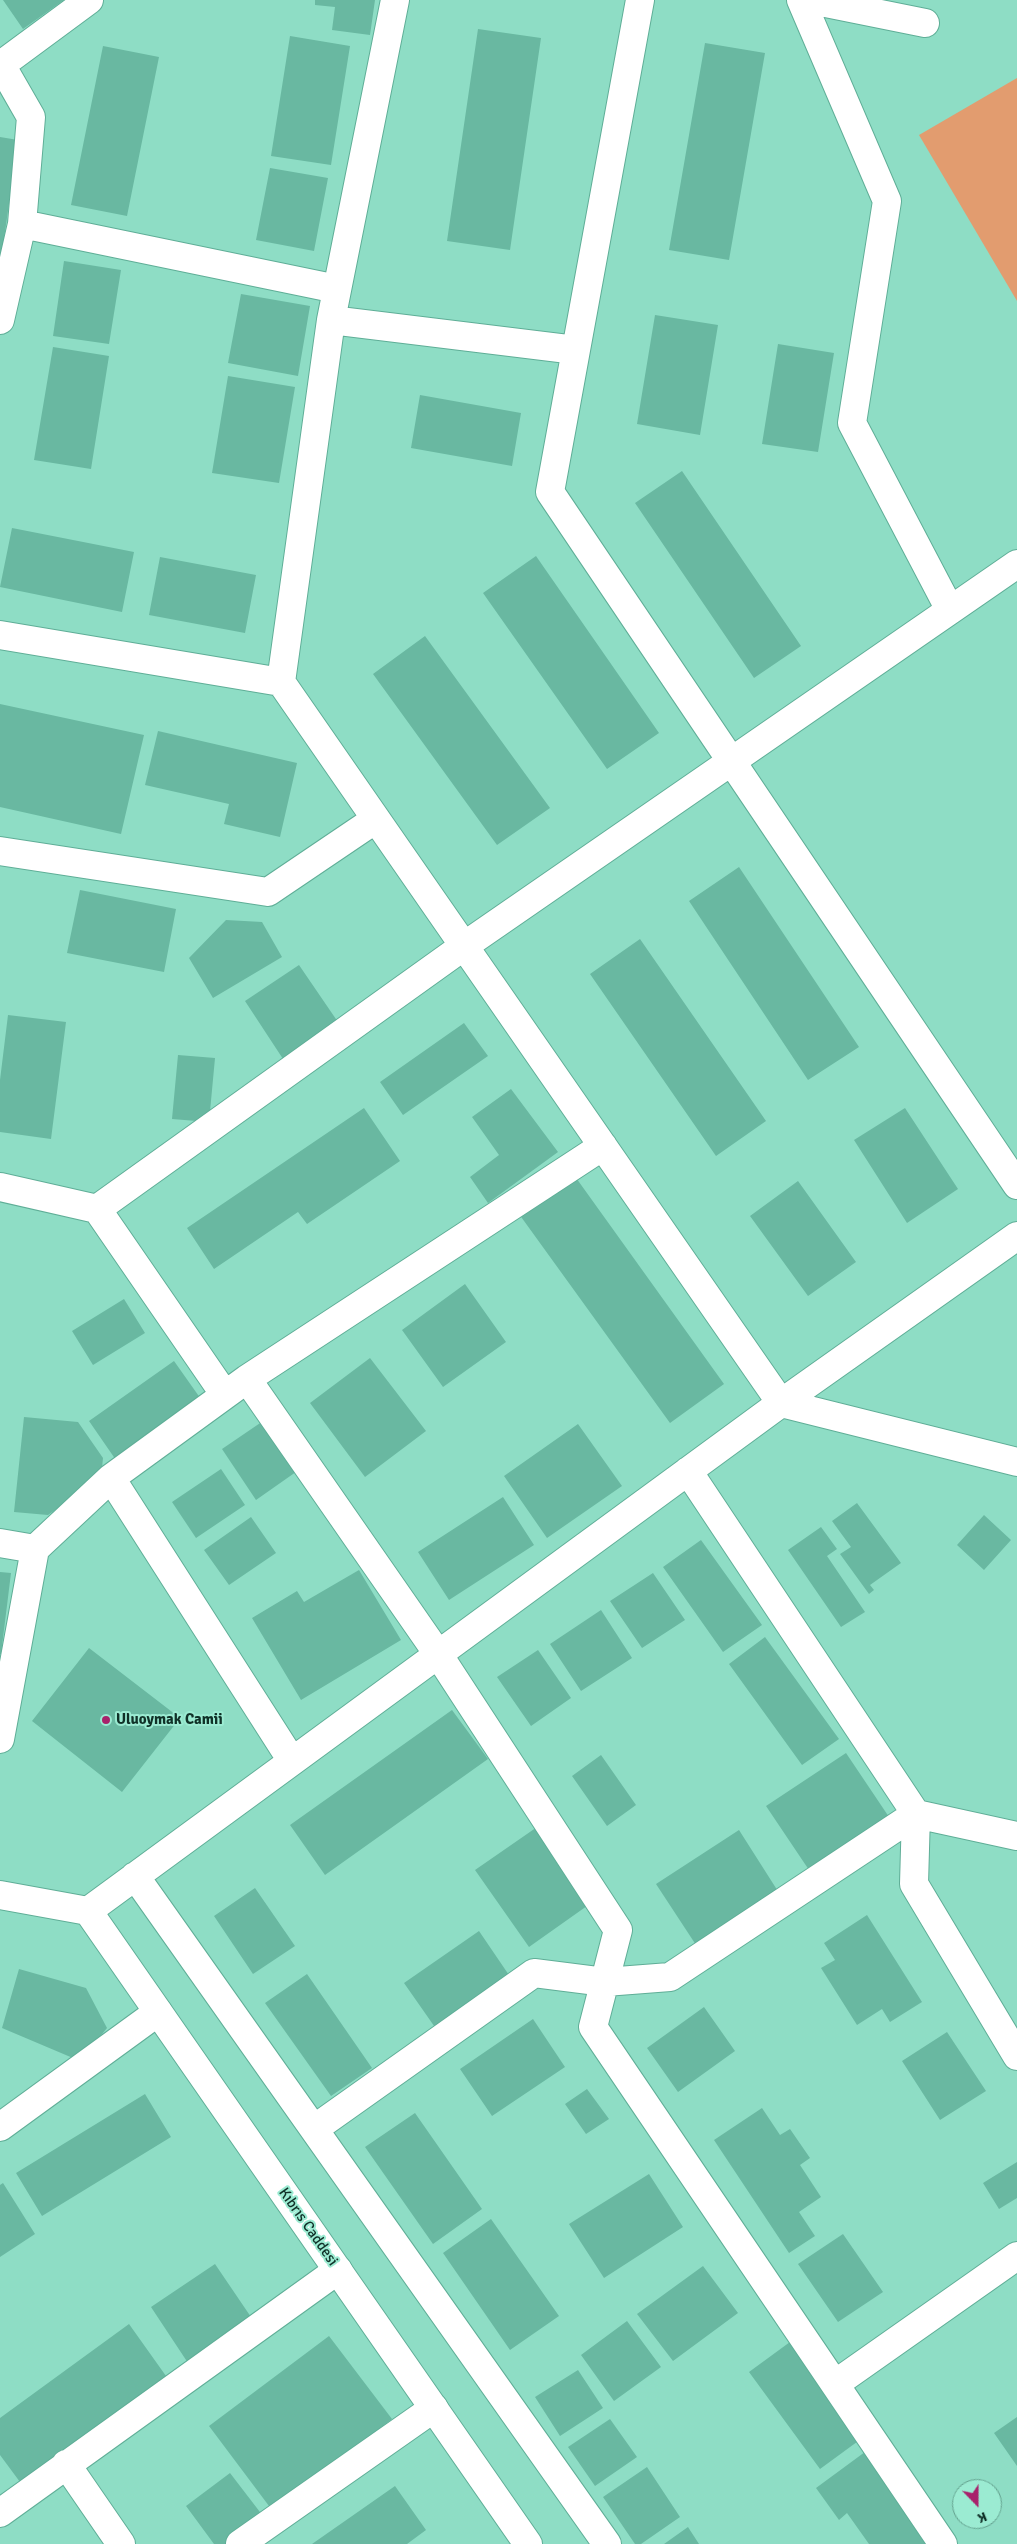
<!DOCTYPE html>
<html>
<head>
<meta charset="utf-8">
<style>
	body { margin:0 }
	#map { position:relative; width:1017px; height:2544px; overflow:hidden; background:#8eddc5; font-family:Signika,sans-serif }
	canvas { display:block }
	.north { position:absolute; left:952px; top:2479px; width:50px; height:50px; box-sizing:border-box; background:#9bebd2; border:1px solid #63a18e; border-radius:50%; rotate:158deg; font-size:14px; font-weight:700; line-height:20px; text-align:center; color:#103128 }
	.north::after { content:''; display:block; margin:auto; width:18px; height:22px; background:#a8226b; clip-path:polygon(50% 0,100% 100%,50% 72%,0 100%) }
</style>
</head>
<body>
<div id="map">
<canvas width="1017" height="2544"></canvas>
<div class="north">K</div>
</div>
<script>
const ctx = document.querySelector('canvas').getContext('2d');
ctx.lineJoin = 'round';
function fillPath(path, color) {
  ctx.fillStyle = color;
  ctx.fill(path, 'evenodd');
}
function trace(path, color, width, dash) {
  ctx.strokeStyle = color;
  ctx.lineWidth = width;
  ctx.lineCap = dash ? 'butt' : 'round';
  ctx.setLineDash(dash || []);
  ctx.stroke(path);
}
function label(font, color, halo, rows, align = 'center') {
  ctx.font = font + ' Signika,sans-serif';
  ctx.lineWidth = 4;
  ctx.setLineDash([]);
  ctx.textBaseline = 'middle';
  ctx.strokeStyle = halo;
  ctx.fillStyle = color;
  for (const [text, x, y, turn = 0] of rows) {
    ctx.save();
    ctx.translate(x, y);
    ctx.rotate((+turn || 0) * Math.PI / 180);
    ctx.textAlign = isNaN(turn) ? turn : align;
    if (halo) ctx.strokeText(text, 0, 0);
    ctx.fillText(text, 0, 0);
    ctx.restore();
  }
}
fillPath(new Path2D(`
	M1017,78V301L919,135Z`), '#e29c6f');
fillPath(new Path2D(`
	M3,0H64L23,29Z
	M315,0H375L370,35L332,30L335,7L315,5Z
	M478,29L541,38L510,250L447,241Z
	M290,36L350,46L331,165L271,156Z
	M705,43L765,53L729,260L669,250Z
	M103,46L159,57L127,216L71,205Z
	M0,137L18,140L1,260H0Z
	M270,168L328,178L314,251L256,240Z
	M64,261L121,270L109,344L53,336Z
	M241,294L310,306L298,376L228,363Z
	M655,315L718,325L700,435L637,424Z
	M778,344L834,353L818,452L762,444Z
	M53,347L109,356L91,469L34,460Z
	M228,376L295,387L279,483L212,473Z
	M420,395L521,413L512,466L411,448Z
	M682,471L801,646L754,678L635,503Z
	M12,528L134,552L122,612L0,587Z
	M536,556L659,733L607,769L483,593Z
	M160,557L256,575L245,633L149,615Z
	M425,636L550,808L497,845L373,674Z
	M0,704L144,735L121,834L0,807Z
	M158,731L297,763L280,837L224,824L229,804L145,785Z
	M739,867L859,1047L808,1080L689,901Z
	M80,890L176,909L164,972L67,953Z
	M226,920L262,922L282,957L213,998L189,958Z
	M640,939L766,1121L716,1156L590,974Z
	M299,965L340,1025L285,1062L245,1001Z
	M8,1015L66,1022L51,1139L0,1132V1080Z
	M464,1023L488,1056L403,1115L380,1082Z
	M178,1055L215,1058L209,1122L172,1119Z
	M511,1089L558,1152L488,1203L470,1177L499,1155L472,1117Z
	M364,1108L400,1161L307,1224L298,1212L214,1269L187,1228Z
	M905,1108L958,1189L907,1223L854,1140Z
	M574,1175L724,1384L670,1423L519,1214Z
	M798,1181L856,1262L808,1296L750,1216Z
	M465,1284L506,1342L443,1387L402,1330Z
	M124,1299L145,1333L93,1365L72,1331Z
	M370,1358L426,1431L365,1477L310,1403Z
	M174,1361L203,1402L118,1463L89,1421Z
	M24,1417L78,1422L103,1458L101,1478L48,1515L14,1512Z
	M269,1417L303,1467L256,1500L222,1449Z
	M578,1424L622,1486L547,1538L504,1476Z
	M221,1469L245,1505L196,1538L172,1502Z
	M503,1497L534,1545L449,1600L418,1552Z
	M857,1503L901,1563L870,1585L874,1590L869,1594L840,1554L851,1547L832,1521Z
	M984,1515L1011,1540L984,1570L957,1545Z
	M251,1517L276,1553L229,1585L204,1550Z
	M821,1527L837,1549L827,1556L865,1612L841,1627L788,1550Z
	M701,1540L762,1625L723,1652L663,1567Z
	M359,1570L401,1640L301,1700L252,1618L297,1591L304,1602Z
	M0,1572L11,1573L1,1654H0Z
	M653,1573L685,1620L642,1648L610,1601Z
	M601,1610L632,1658L581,1691L550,1644Z
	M765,1637L839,1739L802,1765L729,1664Z
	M89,1648L180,1718L122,1792L32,1721Z
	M538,1650L571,1698L531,1726L497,1677Z
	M452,1710L488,1759L325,1875L290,1825Z
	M846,1753L889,1817L809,1870L766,1806Z
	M601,1755L636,1805L607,1826L572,1776Z
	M540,1825L594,1901L529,1947L475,1870Z
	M739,1830L781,1896L698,1948L656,1884Z
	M255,1888L295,1946L253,1974L214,1916Z
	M867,1915L922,2002L890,2022L882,2009L857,2025L821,1968L835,1960L824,1943Z
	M479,1931L513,1981L439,2033L404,1983Z
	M19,1969L86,1988L107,2028L80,2061L2,2028Z
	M307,1974L372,2068L331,2096L265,2003Z
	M704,2007L735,2051L678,2092L647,2048Z
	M533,2019L565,2067L492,2116L460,2069Z
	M947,2032L986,2091L940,2120L902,2061Z
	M587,2089L609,2119L586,2134L565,2104Z
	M145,2094L171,2137L42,2216L16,2173Z
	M762,2108L780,2135L790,2129L810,2158L800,2165L821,2197L799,2212L815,2236L789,2253L714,2140Z
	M415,2113L482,2209L433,2244L365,2147Z
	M1017,2162V2198L999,2209L983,2183Z
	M649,2174L683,2227L604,2278L569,2224Z
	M3,2183L35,2234L0,2257V2185Z
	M491,2219L559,2316L510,2350L443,2253Z
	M843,2234L883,2292L838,2322L798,2264Z
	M215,2264L253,2320L188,2363L151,2307Z
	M703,2266L738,2313L673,2361L637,2314Z
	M627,2321L661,2367L614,2401L581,2355Z
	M129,2324L166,2376L20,2482L0,2455V2418Z
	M329,2336L392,2419L272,2510L209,2426Z
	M790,2342L861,2439L820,2469L749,2372Z
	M578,2370L603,2408L560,2436L535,2397Z
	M1017,2417V2466L994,2433Z
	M610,2419L637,2457L595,2486L568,2447Z
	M869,2449L939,2544H869L847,2513L839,2520L816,2488Z
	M647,2467L680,2517L641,2544H635L603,2497Z
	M230,2473L263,2516L225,2544H214L186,2506Z
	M395,2486L426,2530L407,2544H312Z
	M688,2527L699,2544H664Z`), '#69b8a1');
const street = new Path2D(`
	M395,0L331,320L281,682L781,1403L1017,1462
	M640,0L550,492L1017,1185
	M801,0L887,201L852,423L950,610
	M811,0L925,23
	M0,63L31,117L22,224L0,320
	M1,65L89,0
	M22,224L337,289
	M331,320L576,350
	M0,635L281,682
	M0,851L268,892L376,819
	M0,1187L97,1209L225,1395
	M97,1209L464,946L1017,564
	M247,1379L438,1654L618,1930L593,2027L943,2544
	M688,1471L916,1814L914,1884L1017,2056
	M111,1478L292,1761
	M0,1543L35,1549
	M0,1739L35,1549L111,1478L247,1379L603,1146
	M135,1876L607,2544
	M88,1911L781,1403L1017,1236
	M0,2127L158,2012
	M314,2129L534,1973L605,1982L670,1977L916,1814L1017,1836
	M835,2384L1017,2256
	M66,2464L121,2544
	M0,2513L338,2270
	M240,2544L434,2408`);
const secondary = new Path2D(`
	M0,1895L88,1911L528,2544`);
trace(street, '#5fae97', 30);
trace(secondary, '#5fae97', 30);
trace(street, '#fff', 28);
trace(secondary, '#fff', 28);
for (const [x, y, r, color] of [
	[106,1720,5,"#a8226b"]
]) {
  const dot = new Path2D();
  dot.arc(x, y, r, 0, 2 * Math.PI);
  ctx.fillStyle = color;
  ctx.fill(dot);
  trace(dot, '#9bebd2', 2);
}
label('bold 15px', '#103128', '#9bebd2', [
	["Uluoymak Camii",116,1720]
], 'left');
label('15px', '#103128', '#9bebd2', [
	["Kıbrıs Caddesi",308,2227,55]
]);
</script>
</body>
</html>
